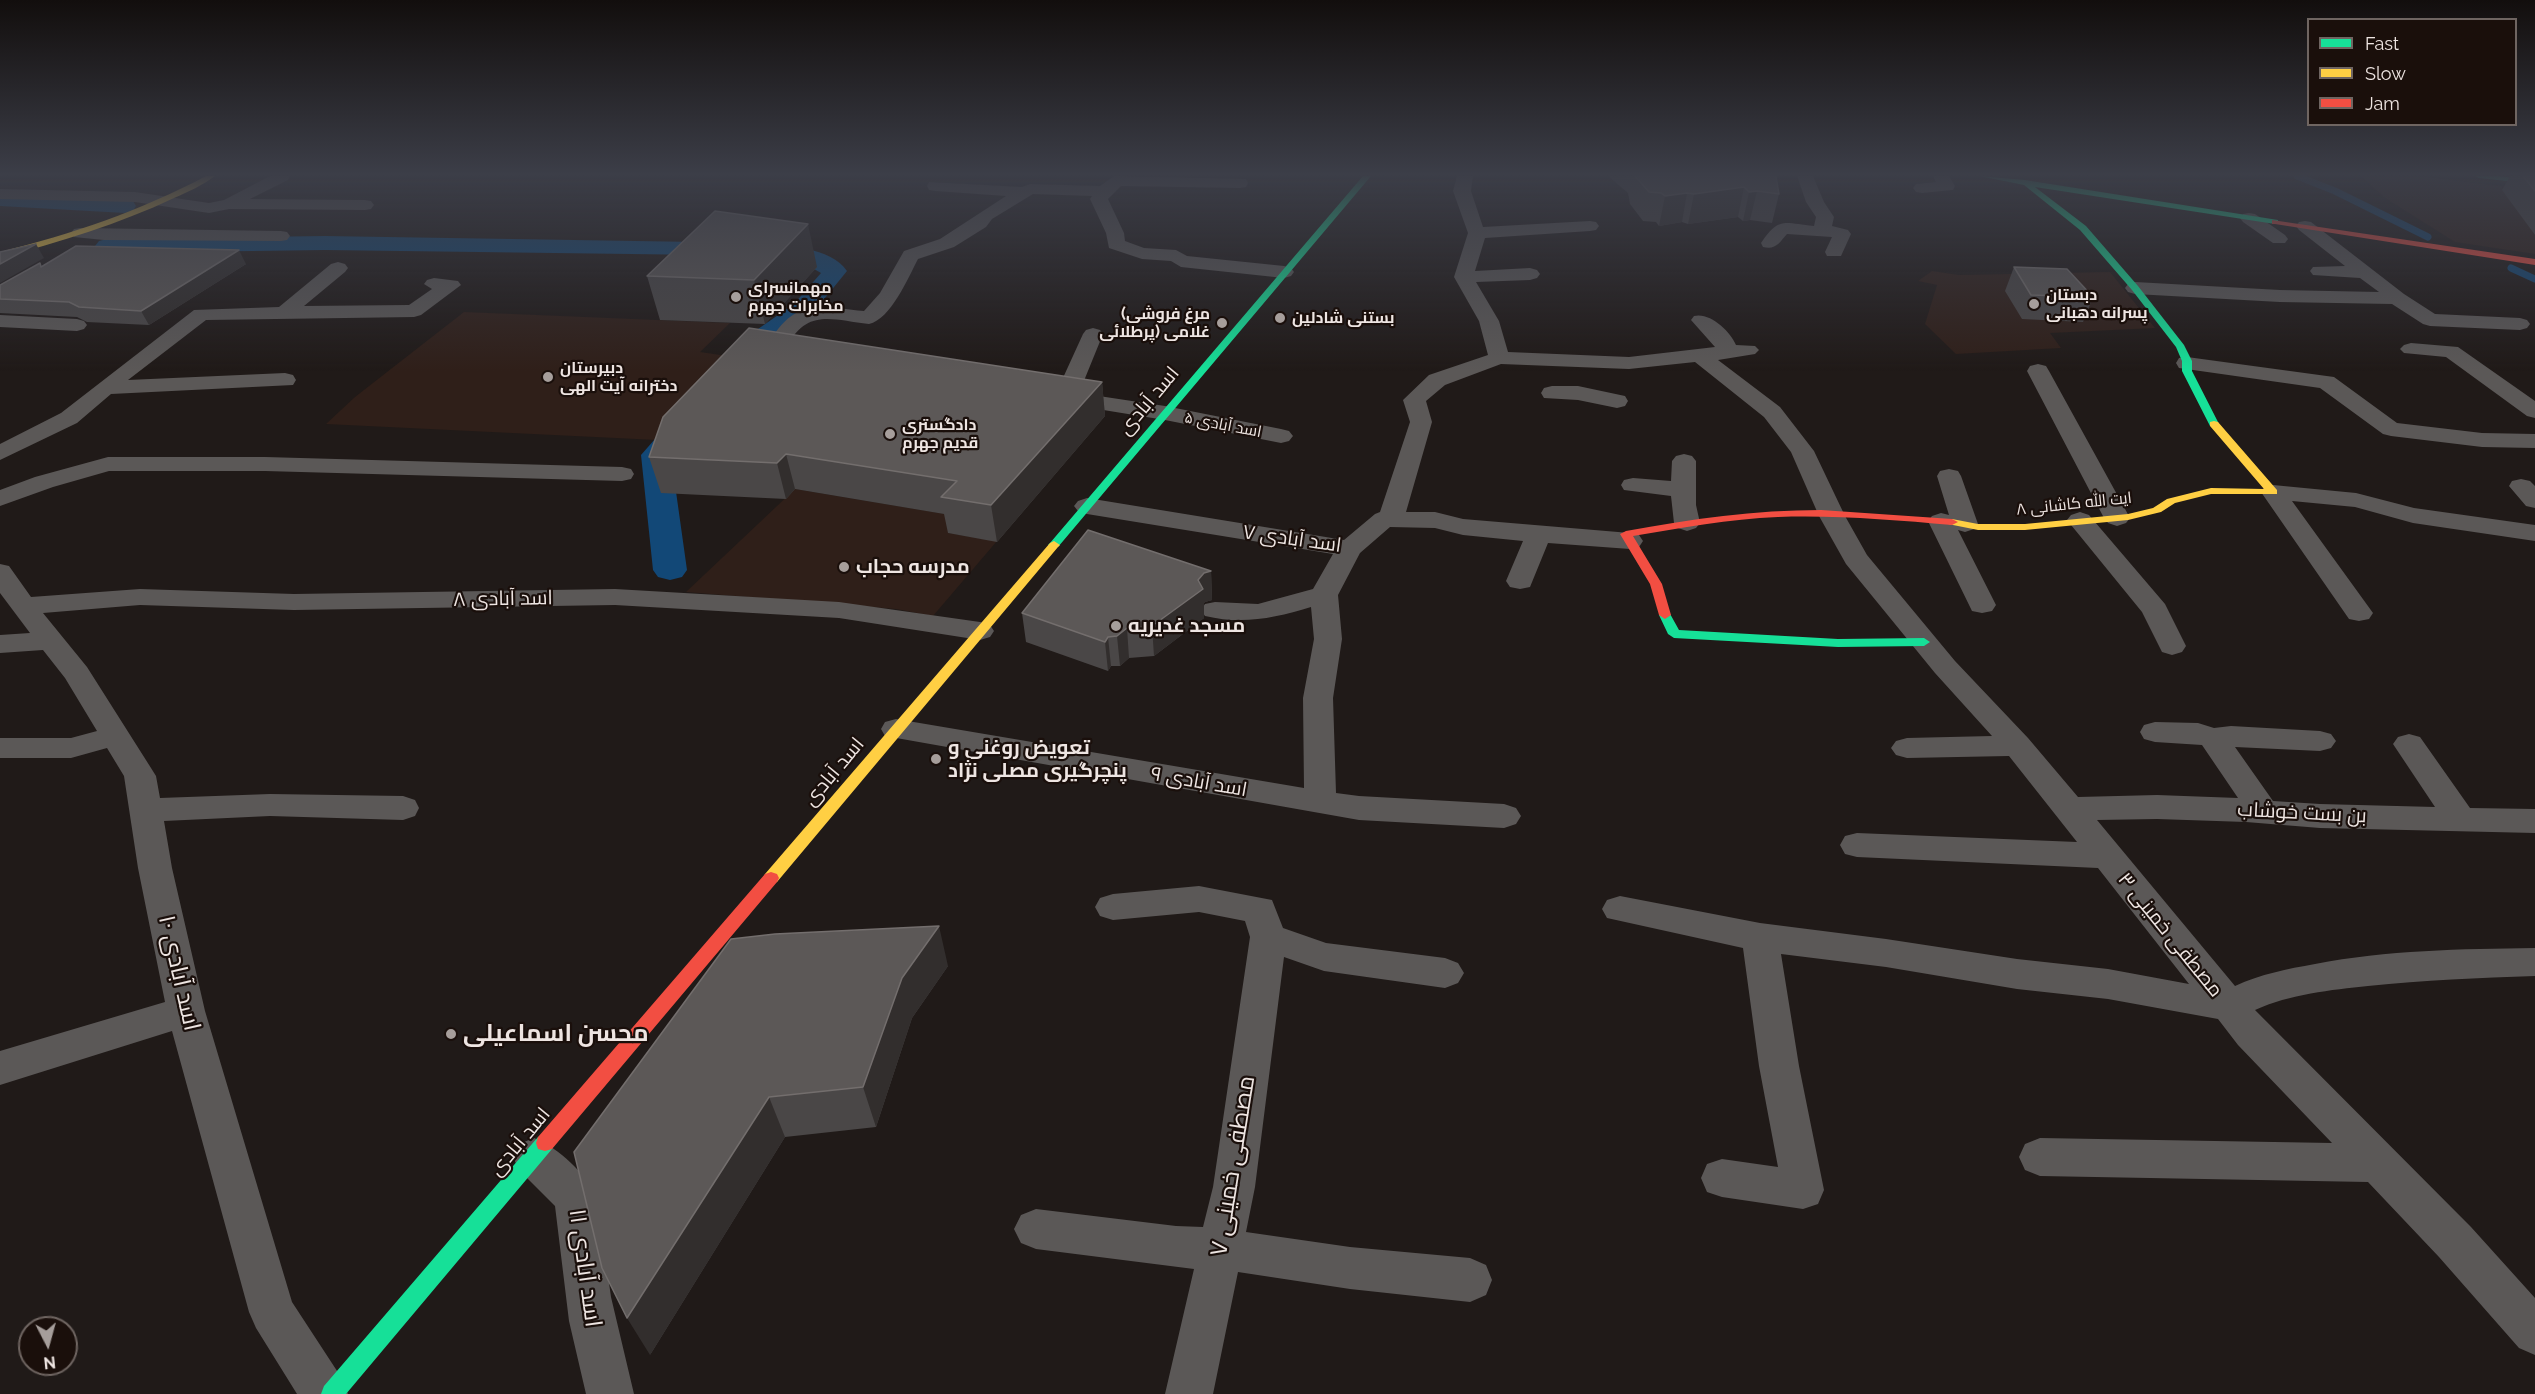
<!DOCTYPE html>
<html>
<head>
<meta charset="utf-8">
<style>
	body { margin:0 }
	#map { position:relative; width:2535px; height:1394px; overflow:hidden; background:#201a18; font-family:Raleway,sans-serif }
	canvas { display:block }
	.legend { position:absolute; left:2307px; top:18px; width:210px; height:108px; box-sizing:border-box; background:#1a0f0b; border:2px solid #6f6561; margin:0; padding:8px 10px; list-style:none; font-size:18px; color:#eee5e2 }
	.legend li { display:flex; align-items:center; gap:12px; height:30px }
	.legend b { width:30px; border:2px solid #6f6561 }
	.north { position:absolute; left:18px; top:1316px; width:60px; height:60px; box-sizing:border-box; background:#1a0f0b; border:2px solid #6f6561; border-radius:50%; rotate:174deg; font-size:16px; font-weight:700; line-height:24px; text-align:center; color:#eee5e2 }
	.north::after { content:''; display:block; margin:auto; width:21px; height:27px; background:#a69e9b; clip-path:polygon(50% 0,100% 100%,50% 72%,0 100%) }
</style>
</head>
<body>
<div id="map">
<canvas width="2535" height="1394"></canvas>
<ul class="legend">
<li><b style="height:8px;background:#16e098"></b>Fast</li>
<li><b style="height:8px;background:#ffcf43"></b>Slow</li>
<li><b style="height:8px;background:#f24e42"></b>Jam</li>
</ul>
<div class="north">N</div>
</div>
<script>
const ctx = document.querySelector('canvas').getContext('2d');
ctx.lineJoin = 'round';
function fillPath(path, color) {
  ctx.fillStyle = color;
  ctx.fill(path, 'evenodd');
}
function trace(path, color, width, dash) {
  ctx.strokeStyle = color;
  ctx.lineWidth = width;
  ctx.lineCap = dash ? 'butt' : 'round';
  ctx.setLineDash(dash || []);
  ctx.stroke(path);
}
function label(font, color, halo, rows, align = 'center') {
  ctx.font = font + ' Raleway,Cairo,sans-serif';
  ctx.lineWidth = 4.5;
  ctx.setLineDash([]);
  ctx.textBaseline = 'middle';
  ctx.strokeStyle = halo;
  ctx.fillStyle = color;
  for (const [text, x, y, turn = 0] of rows) {
    ctx.save();
    ctx.translate(x, y);
    ctx.rotate((+turn || 0) * Math.PI / 180);
    ctx.textAlign = isNaN(turn) ? turn : align;
    if (halo) ctx.strokeText(text, 0, 0);
    ctx.fillText(text, 0, 0);
    ctx.restore();
  }
}
fillPath(new Path2D(`
	M2361,176H2417L2501,186L2535,235V254L2455,242L2385,198Z
	M1932,271L1959,275L2110,272L2155,328L2050,333L2061,348L1956,354L1925,324L1937,285L1918,281Z
	M464,312L730,323L700,352L734,357L657,440L326,424L355,397Z
	M795,489L963,517L948,533L997,541L933,616L896,609L686,592Z`), '#2f1f19');
trace(new Path2D(`
	M2297,176L2335,191L2428,237
	M2511,268L2535,279`), '#124877', 7);
fillPath(new Path2D(`
	M0,194L125,199L133,201L136,206L133,211L125,213L0,206Z
	M325,236L760,243C787,247 830,246 847,271L812,314L776,341L747,374L737,376L727,374L723,368L727,362L758,329L794,304L821,273C790,253 744,256 708,255L325,250L107,253L99,251L95,246L99,241L107,239Z
	M665,436L675,439L680,445L671,456L687,570L682,577L670,580L658,577L653,570L641,455L655,439Z`), '#124877');
fillPath(new Path2D(`
	M270,176H290L288,180L250,199L365,200L371,201L374,205L371,209L365,210L229,209L209,213L135,202L0,199V189L135,192L209,203L224,200Z
	M1114,176L1246,179L1248,183L1246,187L1240,188L1121,186L1108,199L1124,233L1125,241L1144,248L1176,250L1187,256L1284,266L1291,268L1294,272L1291,276L1284,278L1181,267L1171,261L1142,259L1109,248L1106,233L1090,199L1092,196L1033,194L992,219L986,227L954,247L918,259C908,278 891,319 869,324C832,320 808,308 787,346L804,349L807,354L804,359C792,361 778,358 767,355L763,351C794,299 810,305 864,311L880,293L904,251L940,239L1006,196L935,191L929,190L927,186L929,182L1022,187L1030,184L1100,186Z
	M1457,176H1473L1471,191L1483,227L1590,221L1596,222L1599,226L1596,230L1590,231L1485,238L1475,271L1530,268L1537,270L1540,274L1537,278L1530,280L1476,282L1499,321L1508,352L1629,357L1715,347L1691,320L1694,316C1710,312 1730,331 1736,345L1755,346L1759,350L1755,354L1718,360L1780,407L1814,451L1845,516L1867,555L1955,661L2028,738L2078,797L2157,795L2238,798L2202,745L2155,742L2144,739L2140,732L2144,725L2155,722L2198,723L2214,728L2231,726L2320,731L2331,734L2336,741L2331,748L2320,751L2235,747L2273,801L2320,804L2435,807L2393,744L2398,737L2409,734L2420,737L2470,808L2535,809V833L2320,828L2246,822L2157,819L2097,820L2235,986C2261,974 2287,969 2315,964C2387,950 2461,949 2535,948V976C2479,978 2424,980 2368,986C2331,990 2290,994 2255,1010L2471,1227L2535,1298V1355L2519,1348L2439,1257L2368,1182L2040,1176L2025,1170L2019,1157L2025,1144L2040,1138L2332,1143L2238,1045L2218,1019L2108,999L2017,989L1886,967L1781,954L1799,1066L1824,1190L1818,1204L1803,1209L1722,1197L1707,1192L1701,1178L1707,1164L1722,1159L1778,1167L1759,1066L1743,948L1607,918L1602,909L1607,900L1620,896L1760,923L1886,939L2017,959L2108,969L2189,984L2098,868L1857,857L1845,854L1840,845L1845,836L1857,833L2077,842L2009,756L1907,758L1896,755L1891,748L1896,741L1907,738L1992,736L1935,673L1846,564L1819,516L1791,452L1764,417L1695,362L1629,369L1501,364L1445,385L1426,401L1432,422L1406,512H1435L1463,519L1630,533L1639,535L1643,541L1639,547L1630,549L1548,543L1530,587L1520,589L1510,587L1506,581L1523,541L1463,535L1435,528L1390,527L1360,553L1338,595L1342,639L1333,698L1336,793L1359,796L1504,804L1516,808L1521,816L1516,824L1504,828L1359,820L885,736L881,729L885,722L896,719L1304,788L1303,698L1314,639L1311,607C1275,618 1243,625 1205,616L1201,610L1205,604L1215,602L1258,604L1313,589L1333,554L1087,514L1078,511L1074,506L1078,501L1087,498L1344,540L1375,514L1380,512L1410,422L1403,400L1429,375L1488,355L1479,321L1454,277L1468,233L1453,191Z
	M1797,176H1813L1824,202L1834,217L1832,226L1848,230L1851,234L1841,256H1827L1825,252L1832,237L1787,234C1779,243 1776,250 1763,247L1761,243C1779,216 1784,223 1814,226L1816,217L1806,202Z
	M1933,176H1949L1955,186L1953,190L1922,193L1916,192L1913,188L1916,184L1936,182Z
	M2249,213L2255,214L2285,235L2288,239L2285,243H2273L2243,222L2240,218L2243,214Z
	M2305,221L2311,222L2404,294L2435,314L2520,318L2527,320L2530,324L2527,328L2520,330L2430,326L2423,324L2392,304L2280,302L2135,294L2128,292L2125,288L2128,284L2135,282L2280,290L2379,292L2360,278L2313,275L2310,271L2313,267L2345,266L2299,230L2296,226L2299,222Z
	M80,228L281,231L287,232L290,236L287,240L281,241L104,240L74,237L71,233L74,229Z
	M338,262L345,264L348,268L345,272L304,306L409,305L432,289L424,284L427,280L434,278L458,281L461,285L421,315L414,317L206,320L128,380L285,373L293,375L296,380L293,385L111,394L77,423L0,460V444L61,413L194,310L279,307L331,264Z
	M0,315L77,319L84,321L87,325L84,329L77,331L0,327Z
	M1093,328L1100,330L1103,334L1079,393L1165,406L1281,429L1289,431L1293,436L1289,441L1281,443L1165,420L1054,402L1051,397L1057,391L1083,334L1086,330Z
	M2411,343L2458,347L2535,401V418L2527,416L2446,357L2404,353L2400,349L2404,345Z
	M2187,357L2334,377L2397,423L2482,433L2535,434V448L2482,447L2391,436L2383,434L2320,388L2179,368L2176,363L2179,358Z
	M2038,364L2046,366L2049,371L2130,518L2126,523L2117,526L2108,523L2104,518L2027,371L2030,366Z
	M1552,386H1578L1625,396L1628,401L1625,406L1617,408L1578,400L1544,398L1541,393L1544,388Z
	M1684,454L1692,456L1696,461V505L1700,523L1696,528L1687,531L1678,528L1674,523L1671,496L1624,490L1621,485L1624,480L1633,478L1671,481L1672,461L1676,456Z
	M108,457H265L622,467L631,469L634,474L631,479L622,481L265,471H109L53,487L0,506V490L35,477Z
	M1949,469L1958,471L1961,476L1978,524L1974,529L1965,532L1958,530L1996,605L1992,611L1982,613L1972,611L1928,521L1932,516L1941,513L1949,515L1937,476L1940,471Z
	M2521,479L2530,481L2535,486V508L2526,506L2509,486L2512,481Z
	M2273,485L2356,493L2414,508L2535,525V541L2413,523L2355,507L2292,501L2373,613L2369,619L2359,621L2349,619L2261,492L2264,487Z
	M2080,512L2089,515L2165,604L2186,646L2182,652L2172,655L2162,652L2142,612L2067,520L2071,515Z
	M0,564L9,566L31,597L140,589L294,594L615,589L839,602L980,622L990,625L994,631L990,637L980,640L839,618L615,605L294,610L140,605L43,613L87,667L151,768L156,776L160,798L270,794L403,796L415,800L419,808L415,816L403,820L270,816L164,821L172,868L205,1011L292,1302L341,1377L348,1394H297L256,1328L249,1312L172,1031L0,1085V1051L165,1002L138,868L124,776L107,748L71,758H0V738H71L97,731L65,678L43,650L0,653V635L30,633L0,593Z
	M1199,886L1272,900L1283,928L1326,943L1445,958L1458,963L1464,973L1458,983L1445,988L1324,971L1284,957L1255,1187L1246,1232L1350,1247L1470,1258L1486,1265L1492,1280L1486,1295L1470,1302L1350,1289L1238,1272L1213,1394H1165L1194,1269L1036,1249L1021,1243L1014,1229L1021,1215L1036,1209L1176,1226L1203,1227L1213,1187L1250,937L1245,921L1199,912L1113,920L1100,916L1095,907L1100,898L1113,894Z
	M534,1138C559,1148 586,1174 597,1198L611,1297L634,1394H586L569,1321L555,1206L519,1170L513,1157L519,1144Z`), '#5b5857');
fillPath(new Path2D(`
	M1363,176H1371L1058,547H1050L1048,545L1050,543Z
	M1979,176L2025,180L2278,220V224H2275L2035,187L2086,226L2138,286L2184,345L2192,361V371L2219,424L2218,426H2210L2209,424L2182,371V361L2176,347L2132,290L2080,230L2024,185Z
	M2475,176H2497L2535,180V184L2479,178Z
	M1665,611L1669,612L1679,630L1838,639L1924,638L1930,642L1924,646L1838,647L1674,638L1668,634L1659,615Z
	M545,1135L552,1137L554,1143L552,1149L346,1394H321L324,1386L538,1137Z`), '#16e098');
fillPath(new Path2D(`
	M206,176H215C203,185 188,192 174,198C119,224 60,242 0,258V252C72,234 140,211 206,176Z
	M2214,421L2218,422L2277,490V494H2211L2175,503L2161,512L2128,520L2025,530H1978L1948,524L1946,522L1952,519L1978,524H2025L2128,514L2153,508L2167,499L2211,488L2264,489L2210,426V422Z
	M1054,541L1060,545L1058,547L777,882L771,884L765,882L763,878L765,874L1050,543Z`), '#ffcf43');
fillPath(new Path2D(`
	M2272,220L2535,259V265L2275,224H2272Z
	M1821,510L1952,519L1958,522L1952,525C1894,520 1836,515 1778,517C1729,519 1681,528 1633,536L1662,584L1671,615L1665,619L1659,615L1650,584L1620,534L1626,531C1691,519 1755,510 1821,510Z
	M771,872L777,874L779,878L777,882L552,1149L545,1151L538,1149L536,1143L538,1137L765,874Z`), '#f24e42');
fillPath(new Path2D(`
	M1608,176H1776L1779,194L1772,223L1750,220L1743,221L1738,217L1688,224L1682,222L1659,226L1656,222L1643,221L1630,204L1628,193Z
	M2510,176H2535V235L2502,190Z
	M246,264L149,325L87,322L77,317L0,313V299L42,266Z
	M817,267L765,324L660,320L647,276Z
	M2014,267L2093,297L2083,322L2022,319L2005,291Z
	M1102,382L1105,416L997,542L948,533L944,514L795,489L786,499L661,493L649,457Z
	M1211,571L1212,600L1205,602L1204,603V618L1154,656L1129,658L1120,666H1111L1108,671L1026,642L1022,613Z
	M775,934L948,966L912,1018L876,1127L785,1137L650,1355Z`), '#4a4747');
fillPath(new Path2D(`
	M1744,187L1738,217L1688,224L1694,194Z
	M1757,191L1750,220L1743,221L1749,192Z
	M1687,193L1682,222L1659,226L1665,196Z
	M808,224L817,267L765,324L754,280Z
	M36,244L44,258L0,283V264Z
	M239,250L246,264L149,325L141,311Z
	M1102,382L1105,416L997,542L991,505Z
	M786,454L795,489L786,499L777,463Z
	M1211,571L1212,600L1205,602L1204,603V618L1154,656L1152,626L1198,580L1204,573Z
	M1127,628L1129,658L1120,666L1117,636Z
	M1108,637L1111,666L1108,671L1105,642Z
	M939,926L948,966L912,1018L876,1127L863,1087L902,978Z
	M769,1097L785,1137L650,1355L627,1318Z`), '#322e2d');
const building = new Path2D(`
	M1635,176H1776L1779,194L1757,191L1749,192L1744,187L1694,194L1687,193L1665,196L1661,193L1649,192Z
	M2523,176H2535V191Z
	M715,211L808,224L754,280L647,276Z
	M36,244L0,264V252Z
	M76,246L239,250L141,311L79,307L69,302L0,299V285L40,263L41,267Z
	M2014,267L2067,269L2093,297L2031,295Z
	M749,328L1102,382L991,505L941,497L957,481L786,454L777,463L649,457L663,417Z
	M1088,530L1211,571L1204,573L1198,580L1203,589L1152,626L1127,628L1117,636L1108,637L1105,642L1022,613Z
	M939,926L902,978L863,1087L769,1097L627,1318L602,1268L574,1152L731,939L775,934Z`);
fillPath(building, '#5c5857');
trace(building, '#736e6d', 1.5);
const sky = ctx.createLinearGradient(0, 0, 0, 371);
sky.addColorStop(0, '#120e0d');
sky.addColorStop(0.47, '#3c3e48');
sky.addColorStop(1, '#3c3e4800');
ctx.fillStyle = sky;
ctx.fillRect(0, 0, 2535, 371);
for (const [x, y, r, color] of [
	[736,297,6,"#a69e9b"],
	[2034,304,6,"#a69e9b"],
	[1280,318,6,"#a69e9b"],
	[1222,323,6,"#a69e9b"],
	[548,377,6,"#a69e9b"],
	[890,434,6,"#a69e9b"],
	[844,567,6,"#a69e9b"],
	[1116,626,6,"#a69e9b"],
	[936,759,6,"#a69e9b"],
	[451,1034,6,"#a69e9b"]
]) {
  const dot = new Path2D();
  dot.arc(x, y, r, 0, 2 * Math.PI);
  ctx.fillStyle = color;
  ctx.fill(dot);
  trace(dot, '#1a0f0b', 2);
}
label('bold 16px', '#eee5e2', '#1a0f0b', [
	["مهمانسرای",748,288],
	["مخابرات جهرم",748,306],
	["دبستان",2046,295],
	["پسرانه دهبانی",2046,313],
	["(مرغ فروشی",1210,314,"right"],
	["غلامی (پرطلائی",1210,332,"right"],
	["بستنی شادلین",1292,318],
	["دبیرستان",560,368],
	["دخترانه آیت الهی",560,386],
	["دادگستری",902,425],
	["قدیم جهرم",902,443]
], 'left');
label('16px', '#eee5e2', '#1a0f0b', [
	["اسد آبادی ۵",1223,425,11],
	["ایت الله کاشانی ۸",2074,504,-6]
]);
label('20px', '#eee5e2', '#1a0f0b', [
	["اسد آبادی",1149,401,-50],
	["اسد آبادی ۷",1292,539,8],
	["اسد آبادی ۸",503,599,-1],
	["اسد آبادی",834,772,-50],
	["اسد آبادی ۹",1199,782,10],
	["بن بست خوشاب",2302,813,3],
	["مصطفی خمینی ۳",2170,935,51],
	["اسد آبادی",520,1142,-50]
]);
label('bold 20px', '#eee5e2', '#1a0f0b', [
	["مدرسه حجاب",856,567],
	["مسجد غدیریه",1128,626],
	["تعویض روغنی و",948,748],
	["پنچرگیری مصلی نژاد",948,771]
], 'left');
label('24px', '#eee5e2', '#1a0f0b', [
	["اسد آبادی ۱۰",179,973,77],
	["مصطفی خمینی ۷",1233,1166,-81],
	["اسد آبادی ۱۱",585,1268,82]
]);
label('bold 24px', '#eee5e2', '#1a0f0b', [
	["محسن اسماعیلی",463,1034]
], 'left');
</script>
</body>
</html>
